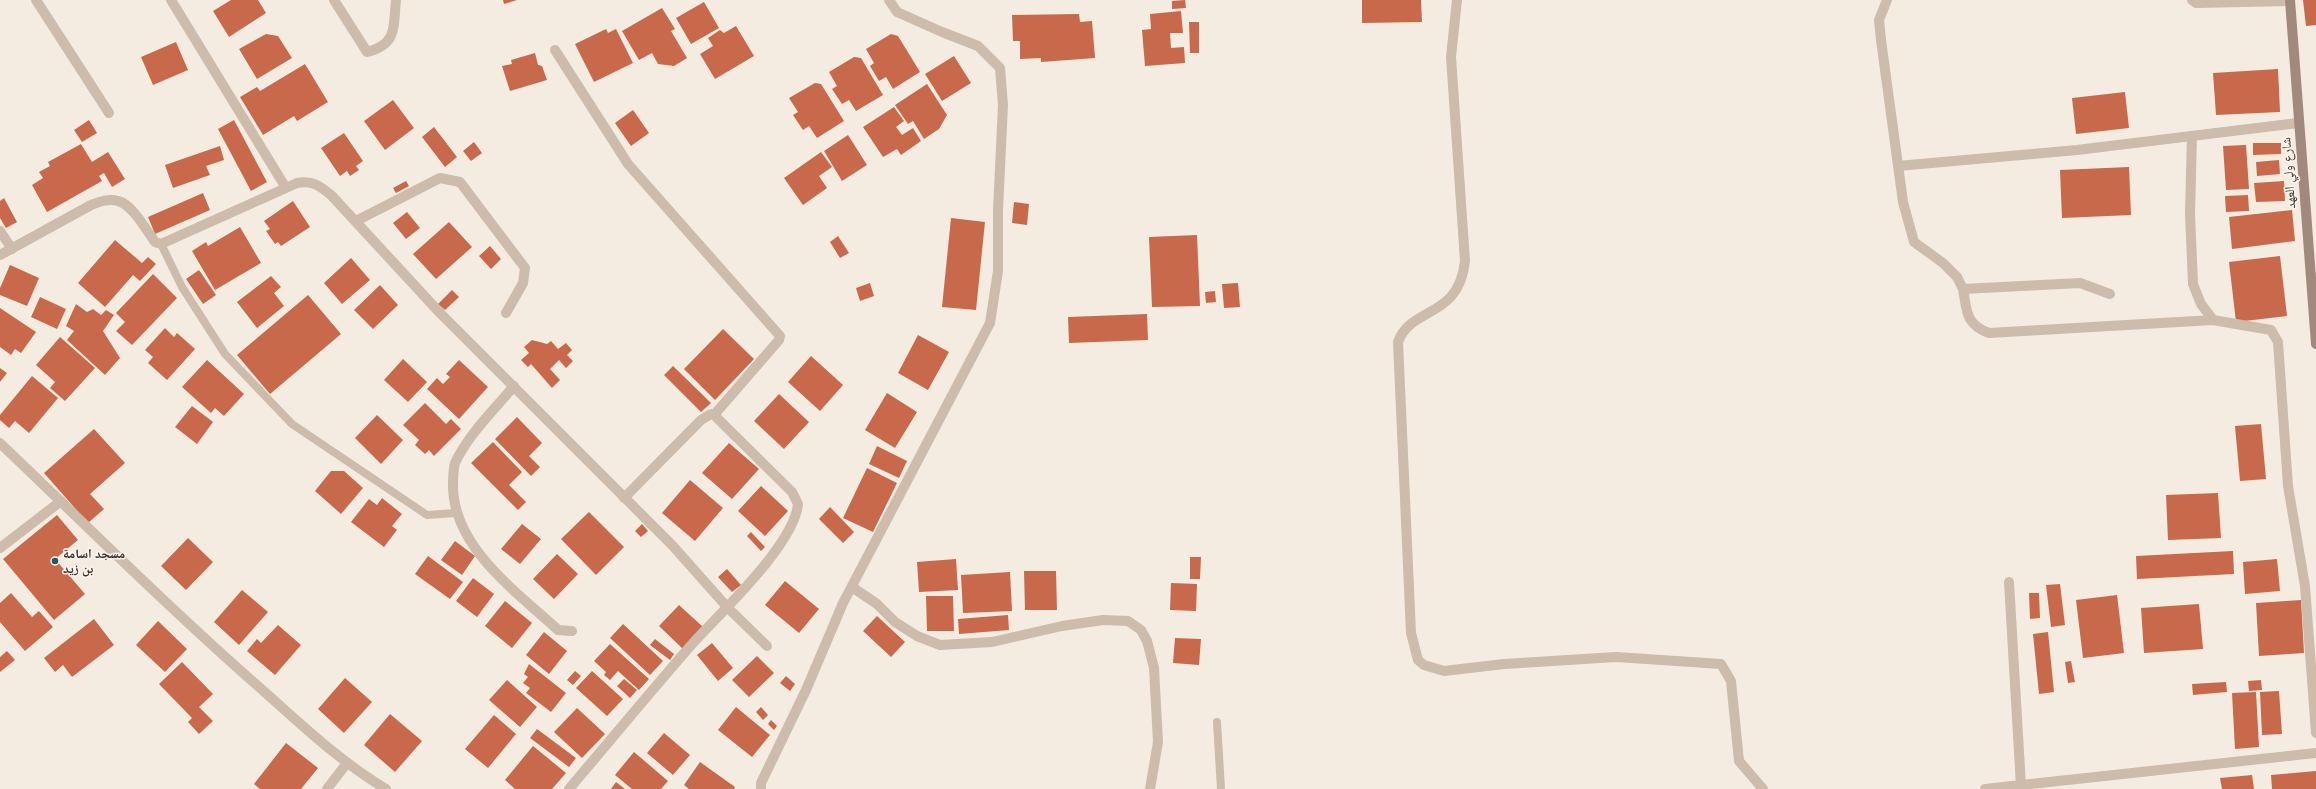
<!DOCTYPE html>
<html>
<head>
<meta charset="utf-8">
<style>
	body { margin:0 }
	canvas { display:block; background:#f4ebe1 }
</style>
</head>
<body>
<canvas width="2316" height="789"></canvas>
<script>
const ctx = document.querySelector('canvas').getContext('2d');
ctx.lineJoin = 'round';
function fillPath(path, color) {
  ctx.fillStyle = color;
  ctx.fill(path, 'evenodd');
}
function trace(path, color, width, dash) {
  ctx.strokeStyle = color;
  ctx.lineWidth = width;
  ctx.lineCap = dash ? 'butt' : 'round';
  ctx.setLineDash(dash || []);
  ctx.stroke(path);
}
function label(font, color, halo, rows, align = 'center') {
  ctx.font = font + ' "Open Sans","Noto Naskh Arabic",sans-serif';
  ctx.lineWidth = 3;
  ctx.setLineDash([]);
  ctx.textBaseline = 'middle';
  ctx.strokeStyle = halo;
  ctx.fillStyle = color;
  for (const [text, x, y, turn = 0] of rows) {
    ctx.save();
    ctx.translate(x, y);
    ctx.rotate((+turn || 0) * Math.PI / 180);
    ctx.textAlign = isNaN(turn) ? turn : align;
    if (halo) ctx.strokeText(text, 0, 0);
    ctx.fillText(text, 0, 0);
    ctx.restore();
  }
}
fillPath(new Path2D(`
	M231,0H258L266,13L229,37L213,11Z
	M503,0H517L504,4Z
	M1185,0L1186,8L1172,9V1Z
	M1362,0H1421L1422,22L1362,23Z
	M2303,0H2316V25L2306,26Z
	M704,2L719,28L691,44L676,18Z
	M662,8L675,29L671,31L687,58L674,66L658,64L652,53L639,60L622,31Z
	M1181,11L1183,33H1170L1171,48L1184,47L1185,63L1145,66L1142,30L1151,29L1150,14Z
	M1079,14L1080,22L1092,21L1095,58L1041,62V58L1020,59V41H1013L1012,15Z
	M1189,22H1199V53H1190Z
	M736,26L754,56L715,79L700,54L713,46L708,38L720,30L724,33Z
	M606,29L608,33L616,29L633,63L594,82L575,44Z
	M266,34L278,36L292,58L257,79L239,49Z
	M891,34L898,36L920,72L893,89L886,77L879,81L870,66L874,63L866,49Z
	M176,42L188,70L153,85L141,57Z
	M535,53L538,65L542,66L547,80L510,91L502,66L512,64L511,60Z
	M954,56L971,83L942,101L925,74Z
	M854,57L861,58L883,95L856,111L849,100L842,104L832,89L837,86L829,72Z
	M305,64L328,102L297,121L294,116L263,135L240,97L257,87L260,91Z
	M2278,69L2280,112L2216,115L2213,73Z
	M815,83L821,84L844,121L817,138L809,126L803,130L793,115L798,112L789,98Z
	M927,84L947,115L939,129L924,139L913,121L908,124L895,105Z
	M2125,92L2129,128L2076,134L2072,98Z
	M393,100L414,128L385,150L364,121Z
	M894,107L904,121L896,127L902,135L913,128L921,141L901,155L897,149L883,157L863,127Z
	M633,110L649,133L631,146L615,123Z
	M89,120L97,133L82,142L74,130Z
	M234,120L267,182L251,191L218,129Z
	M434,127L457,157L445,167L422,137Z
	M344,133L363,161L356,166L359,170L350,176L347,171L340,176L321,148Z
	M848,135L867,165L842,181L824,151Z
	M474,142L482,153L471,161L463,151Z
	M2253,143H2281V154L2253,155Z
	M81,144L92,162L108,152L125,179L112,187L104,173L99,176L102,181L47,212L32,185L43,178L39,172L50,166L48,162Z
	M2246,145L2249,189L2226,190L2223,146Z
	M220,146L224,160L206,166L210,175L173,188L165,165Z
	M821,152L832,167L819,176L827,188L803,205L784,178Z
	M2279,160L2280,174L2257,176L2256,162Z
	M2129,167L2131,215L2062,218L2060,170Z
	M406,181L409,186L396,193L393,188Z
	M2284,181L2285,201L2256,202L2254,183Z
	M203,193L210,210L155,234L148,217Z
	M2248,195L2249,211L2226,212L2225,196Z
	M4,198L17,222L6,228L0,218V201Z
	M293,201L310,227L281,246L278,242L275,244L266,231L270,229L264,221Z
	M1014,202L1029,204L1027,225L1012,223Z
	M2292,210L2295,241L2232,249L2229,217Z
	M407,212L420,228L406,239L393,223Z
	M951,218L985,222L976,310L942,307Z
	M449,222L472,247L436,279L413,254Z
	M240,227L261,263L215,290L192,251L206,242L208,246Z
	M1197,235L1200,306L1152,307L1149,237Z
	M838,236L849,253L840,258L830,242Z
	M115,240L142,263L148,257L156,264L140,281L133,275L105,307L78,283Z
	M490,246L501,259L491,269L479,256Z
	M2280,256L2287,316L2236,322L2229,262Z
	M351,258L370,280L342,304L324,283Z
	M10,265L39,278L27,306L0,295V288Z
	M199,270L216,295L203,304L186,279Z
	M153,274L177,298L132,345L116,331L125,322L116,313Z
	M271,276L281,287L274,293L284,306L257,328L237,302Z
	M870,283L874,296L860,301L856,288Z
	M1238,283L1240,307L1224,308L1222,284Z
	M380,285L398,305L373,329L354,310Z
	M452,290L459,297L445,310L438,304Z
	M1215,291L1216,302L1206,303L1205,292Z
	M308,295L341,334L270,394L237,355Z
	M40,297L66,309L57,329L31,317Z
	M76,304L87,312L93,309L101,315L106,310L114,315L103,331L120,358L105,375L67,340L74,331L66,326Z
	M0,308L36,332L21,353L15,349L11,355L0,347Z
	M1147,314L1148,340L1069,343L1068,317Z
	M165,328L174,337L177,333L195,349L167,380L148,363L153,357L145,350Z
	M723,329L754,359L715,400L684,369Z
	M918,335L949,352L928,390L898,373Z
	M60,337L95,368L65,401L50,388L55,382L36,365Z
	M532,340L547,344L551,341L558,349L566,343L572,350L567,355L573,361L566,368L559,360L550,369L560,380L552,388L531,364L528,367L521,360L529,353L524,347Z
	M811,356L843,385L820,411L788,382Z
	M403,359L427,382L408,402L384,380Z
	M207,360L244,394L224,416L215,408L211,413L182,387Z
	M459,360L488,387L459,419L427,389L437,378L443,384L450,377L446,374Z
	M673,366L711,403L701,412L664,375Z
	M0,368L7,373L0,382Z
	M32,376L58,398L29,433L15,421L9,428L0,420V415Z
	M887,393L917,412L895,448L865,430Z
	M779,394L809,422L784,449L754,421Z
	M425,403L446,424L451,419L461,429L434,456L429,450L425,454L415,445L419,440L403,425Z
	M192,406L213,422L197,444L175,427Z
	M377,415L403,440L381,464L355,438Z
	M517,417L542,443L529,456L540,467L531,476L495,439Z
	M2261,424L2266,479L2240,481L2235,426Z
	M94,429L125,463L90,494L104,509L88,523L44,473Z
	M493,442L522,472L509,485L526,502L518,510L471,463Z
	M729,443L759,469L732,499L702,473Z
	M877,446L907,461L899,478L869,464Z
	M867,468L897,483L873,532L843,518Z
	M331,471H344L363,488L341,514L315,491Z
	M690,480L723,508L695,541L662,513Z
	M761,486L788,511L765,536L738,511Z
	M2218,493L2221,538L2168,540L2166,495Z
	M382,498L402,514L392,526L397,530L384,547L351,522L369,499L377,505Z
	M830,507L854,532L843,543L819,519Z
	M589,512L624,547L596,575L561,539Z
	M57,515L78,540L55,559L85,594L54,620L3,559Z
	M522,524L541,539L520,564L501,549Z
	M642,524L648,531L641,537L635,531Z
	M751,532L765,547L761,551L747,536Z
	M188,538L213,562L186,590L161,566Z
	M455,541L475,556L462,575L441,560Z
	M2233,551L2234,574L2137,579L2136,556Z
	M557,554L578,574L554,599L533,579Z
	M428,556L463,582L450,599L415,574Z
	M1190,557H1201L1200,579H1190Z
	M956,559L958,590L919,592L917,562Z
	M2277,559L2280,591L2245,594L2243,562Z
	M727,569L741,585L732,592L718,577Z
	M1024,571H1056L1057,610H1025Z
	M1010,572L1012,611L963,613L961,575Z
	M473,578L494,594L477,617L456,601Z
	M785,581L819,609L799,633L765,605Z
	M1171,583L1197,584L1196,611L1170,610Z
	M2060,584L2065,625L2051,627L2046,585Z
	M242,590L268,612L239,645L214,622Z
	M11,593L32,617L39,611L53,627L25,651L0,622V603Z
	M2029,593H2039L2040,618L2030,619Z
	M2117,595L2124,653L2083,658L2076,600Z
	M926,596H953L954,631H927Z
	M2301,600L2304,653L2259,656L2256,603Z
	M505,601L532,623L512,648L485,626Z
	M2199,604L2203,649L2144,653L2141,608Z
	M679,605L703,627L683,649L659,626Z
	M1008,615L1009,630L959,634L958,619Z
	M877,616L905,642L891,657L863,631Z
	M94,619L114,645L72,677L63,665L55,672L44,658Z
	M158,621L187,649L165,672L136,645Z
	M623,624L663,661L650,675L610,638Z
	M278,625L301,645L275,675L247,651L257,639L261,643Z
	M544,632L567,651L549,674L526,655Z
	M2048,632L2054,692L2039,694L2033,634Z
	M1175,638L1201,639L1199,665L1173,663Z
	M655,639L674,654L670,660L650,645Z
	M712,643L733,668L718,681L697,655Z
	M610,644L649,679L639,690L618,671L610,680L604,675L606,672L594,661Z
	M7,651L15,660L0,672V657Z
	M757,656L774,673L749,697L732,680Z
	M2071,661L2075,682L2068,683L2065,662Z
	M182,662L213,694L199,707L213,721L199,734L188,722L192,718L159,684Z
	M529,664L566,693L551,712L526,693L530,688L523,683L528,677L524,674Z
	M575,671L581,676L573,685L567,680Z
	M592,671L623,699L607,716L576,688Z
	M786,676L795,684L790,691L780,683Z
	M345,678L372,702L344,733L318,709Z
	M624,679L637,690L630,698L617,686Z
	M507,680L537,707L520,727L489,700Z
	M2261,680L2262,690L2249,691L2248,681Z
	M2226,682L2227,692L2193,695L2192,684Z
	M2279,691L2282,734L2262,735L2260,692Z
	M2256,692L2259,747L2235,749L2232,693Z
	M736,707L770,735L752,757L718,730Z
	M761,707L768,715L763,720L756,712Z
	M577,708L605,734L582,758L554,732Z
	M390,714L422,741L395,772L364,745Z
	M494,715L516,734L488,768L465,749Z
	M771,720L777,726L774,730L768,724Z
	M537,729L576,758L569,767L530,738Z
	M664,733L690,755L673,775L647,753Z
	M286,743L318,768L301,789H260L254,784Z
	M533,746L566,773L552,789H515L505,780Z
	M634,752L668,781L661,789H632L615,775Z
	M700,762L735,787L734,789H689L684,785Z
	M2316,771V789H2272L2271,775Z
	M2252,775L2254,789H2222L2220,778Z
	M616,782L625,789H611Z`), '#c8694b');
trace(new Path2D(`
	M161,244L182,287L225,354L292,424L427,515L456,513
	M1217,722L1221,789`), '#cdbbac', 8);
trace(new Path2D(`
	M36,0L109,113
	M171,0L286,188
	M334,0L367,52C398,44 393,27 396,0
	M1457,0L1451,57L1465,261C1459,319 1411,306 1398,342L1411,633L1418,660L1424,665L1444,671L1504,664L1616,657L1721,664L1731,681L1739,761L1763,789
	M1887,0L1879,20L1881,40L1903,202L1914,242L1943,263L1957,277L1963,289L2080,283L2110,294
	M2192,0L2196,3L2290,1
	M555,50L628,164L780,336L779,340L714,415
	M2192,136L2190,214L2193,284L2201,304L2213,320L2271,330L2278,342L2288,486L2305,586L2316,733
	M1898,166L2077,150L2298,123
	M356,221L440,178L460,182L525,268L523,283L506,313
	M0,231L12,249
	M0,255L91,205C99,202 109,198 118,201C132,204 147,231 155,242L161,244L297,183C313,180 320,186 332,196L440,313L672,545L728,608L767,646
	M1963,289C1967,311 1965,324 1989,333L2213,320
	M514,386C494,410 468,435 455,463C453,470 453,480 453,487C454,548 517,592 558,630L572,631
	M0,443C86,525 170,609 259,687C300,723 339,761 386,789
	M0,548L61,501
	M2009,582L2021,786
	M852,587L877,604L895,622L917,636L940,645L992,642L1062,626L1103,620L1128,621L1141,630L1147,641L1154,668L1158,742L1150,789
	M327,789L347,763
	M569,789C610,741 651,691 693,643C721,612 794,545 798,504L792,492L714,415L711,414L701,420L624,498
	M761,789V783L806,690L843,603L990,323L998,271V210L1003,105L1000,68L978,46L942,32L897,12L889,0
	M1985,789L2316,753`), '#cdbbac', 10);
trace(new Path2D(`
	M2290,0L2316,344`), '#a18a7d', 10);
for (const [x, y, r, color] of [
	[55,561,4,"#1f5a5e"]
]) {
  const dot = new Path2D();
  dot.arc(x, y, r, 0, 2 * Math.PI);
  ctx.fillStyle = color;
  ctx.fill(dot);
  trace(dot, '#fbf5ee', 1.5);
}
label('13px', '#3b302b', '#fbf5ee', [
	["شارع ولي العهد",2289,173,-94]
]);
label('bold 13px', '#3b302b', '#fbf5ee', [
	["مسجد اسامة",63,554],
	["بن زيد",63,569]
], 'left');
</script>
</body>
</html>
